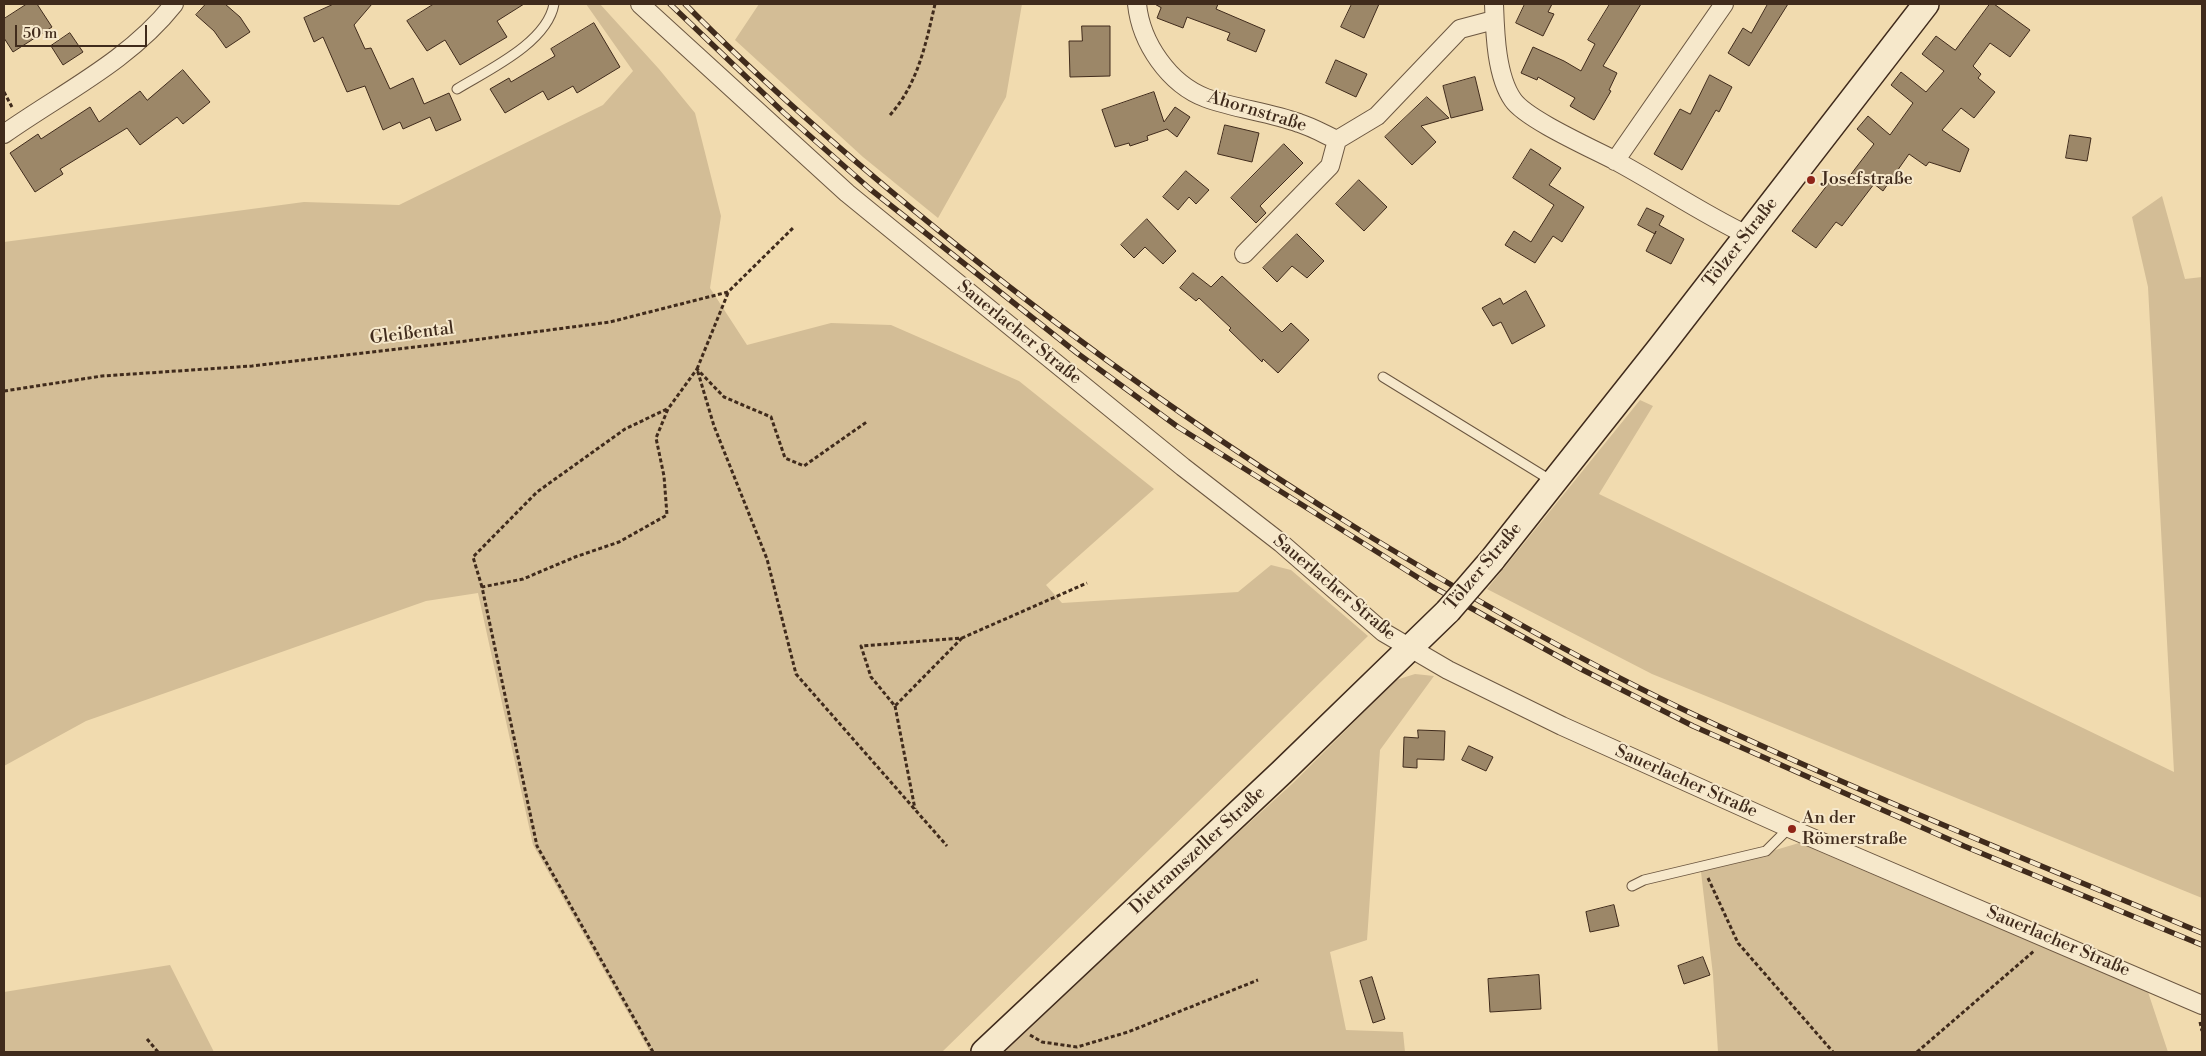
<!DOCTYPE html>
<html>
<head>
<meta charset="utf-8">
<style>
	body { margin:0 }
	#map { position:relative; width:2206px; height:1056px; overflow:hidden; background:#f1dbaf; font-family:"Libre Bodoni",serif }
	canvas { display:block }
	.frame { position:absolute; inset:0; border:5px solid #402b1c; pointer-events:none }
	.scale { position:absolute; left:15px; top:25px; width:132px; height:22px; box-sizing:border-box; border:2px solid #402b1c; border-top:0; padding-left:6px; font-size:15px; line-height:18px; white-space:nowrap; color:#402b1c; -webkit-text-stroke:4px #f6e8cb; paint-order:stroke }
</style>
</head>
<body>
<div id="map">
<canvas width="2206" height="1056"></canvas>
<div class="frame"></div>
<div class="scale">50 m</div>
</div>
<script>
const ctx = document.querySelector('canvas').getContext('2d');
ctx.lineJoin = 'round';
function fillPath(path, color) {
  ctx.fillStyle = color;
  ctx.fill(path, 'evenodd');
}
function trace(path, color, width, dash) {
  ctx.strokeStyle = color;
  ctx.lineWidth = width;
  ctx.lineCap = dash ? 'butt' : 'round';
  ctx.setLineDash(dash || []);
  ctx.stroke(path);
}
function label(font, color, halo, rows, align = 'center') {
  ctx.font = font + ' "Libre Bodoni",serif';
  ctx.lineWidth = 4;
  ctx.setLineDash([]);
  ctx.textBaseline = 'middle';
  ctx.strokeStyle = halo;
  ctx.fillStyle = color;
  for (const [text, x, y, turn = 0] of rows) {
    ctx.save();
    ctx.translate(x, y);
    ctx.rotate((+turn || 0) * Math.PI / 180);
    ctx.textAlign = isNaN(turn) ? turn : align;
    if (halo) ctx.strokeText(text, 0, 0);
    ctx.fillText(text, 0, 0);
    ctx.restore();
  }
}
fillPath(new Path2D(`
	M586,4H600L659,69L695,113L721,216L710,288L747,345L831,323L891,325L1019,381L1154,489L1046,585L1062,603L1238,592L1271,565L1291,570L1368,636L942,1052H650L533,845L478,593L426,601L86,721L4,766V242L304,202L399,205L603,105L633,71Z
	M759,4H1022L1006,97L938,218L863,157L735,40Z
	M2162,196L2185,279L2202,277V898L1652,674L1487,589L1640,400L1653,406L1599,494L2174,772L2148,287L2132,217Z
	M1415,674L1434,676L1380,750L1367,940L1330,952L1346,1030L1403,1032L1405,1052H1001L1036,1017L1293,783L1396,680Z
	M1799,843L2148,992L2168,1052H1718L1713,975L1701,872Z
	M170,965L214,1052H4V992Z`), '#d3bd96');
const building = new Path2D(`
	M27,4H37L52,27L13,52L4,38V19Z
	M206,4H225L240,17L250,32L226,48L214,31L196,15Z
	M334,4H372L354,25L365,49L371,48L390,89L413,78L424,104L449,93L461,120L436,131L430,117L403,129L400,122L383,130L365,86L347,92L323,37L314,42L304,18Z
	M434,4H524L497,21L507,37L460,65L445,40L427,51L407,21Z
	M1155,4H1218L1216,9L1265,30L1256,52L1227,40L1230,33L1187,17L1183,28L1157,18L1161,8Z
	M1352,4H1379L1364,38L1341,27Z
	M1525,4H1552L1548,12L1554,14L1543,36L1516,23Z
	M1610,4H1641L1603,66L1617,73L1609,90L1611,91L1594,120L1570,106L1575,98L1538,77L1537,80L1521,73L1533,47L1564,61L1581,71L1595,44L1588,40Z
	M1768,4H1788L1749,66L1728,53L1743,28L1751,33Z
	M1990,4H1994L2030,30L2010,57L1990,43L1973,66L1981,74L1978,78L1995,92L1974,118L1961,108L1942,130L1969,149L1960,172L1929,162L1926,166L1909,154L1883,191L1874,184L1842,226L1836,222L1816,248L1792,231L1835,175L1845,182L1874,144L1857,129L1868,116L1890,135L1913,103L1891,85L1901,72L1926,92L1944,71L1922,54L1936,36L1955,50Z
	M594,23L620,67L577,93L573,86L548,100L543,91L505,113L490,89L509,78L511,82L555,56L551,49Z
	M1082,26H1110V76L1070,77L1069,41H1082Z
	M70,33L83,52L63,65L51,46Z
	M1336,60L1367,74L1356,97L1326,83Z
	M183,70L210,102L183,124L177,117L140,145L127,128L60,169L63,174L35,192L10,153L38,134L41,139L90,107L99,122L140,91L147,100Z
	M1710,75L1732,87L1719,112L1716,110L1682,170L1654,154L1680,109L1690,114Z
	M1475,77L1483,110L1451,118L1443,86Z
	M1154,92L1164,122L1175,107L1190,117L1177,137L1167,129L1147,136L1148,140L1130,146L1129,143L1115,147L1102,110Z
	M1427,97L1449,118L1421,126L1436,142L1412,165L1385,137Z
	M1225,125L1259,133L1252,162L1218,154Z
	M2070,135L2091,138L2087,161L2066,158Z
	M1284,144L1303,163L1260,206L1266,213L1256,223L1231,198Z
	M1531,149L1561,168L1549,185L1584,207L1562,242L1553,236L1535,263L1505,245L1514,231L1531,242L1554,205L1513,178Z
	M1186,171L1209,190L1196,204L1189,197L1178,210L1163,197Z
	M1359,180L1387,207L1364,231L1336,204Z
	M1647,208L1664,216L1659,225L1684,239L1671,264L1646,251L1656,231L1655,234L1638,225Z
	M1147,219L1176,251L1163,264L1145,247L1134,258L1121,245Z
	M1297,234L1324,261L1307,278L1292,266L1277,282L1263,268Z
	M1193,273L1211,287L1222,276L1282,332L1291,323L1309,340L1278,373L1263,359L1262,362L1229,330L1231,328L1199,298L1196,301L1180,288Z
	M1526,291L1545,326L1512,344L1501,322L1493,326L1482,308L1500,298L1503,304Z
	M1418,730L1445,731L1444,760L1417,759V768L1403,767L1404,737L1418,738Z
	M1469,746L1493,757L1486,771L1462,760Z
	M1614,905L1619,926L1590,932L1586,912Z
	M1703,957L1710,975L1684,984L1678,966Z
	M1539,975L1541,1009L1490,1012L1488,979Z
	M1372,977L1385,1019L1373,1023L1360,981Z`);
fillPath(building, '#9c8768');
trace(building, '#402b1c', 1);
const service = new Path2D(`
	M457,89C488,70 547,43 554,4
	M1383,377L1552,481
	M1632,886L1644,880L1766,851L1789,828`);
const minor = new Path2D(`
	M640,4L847,193L1183,467L1281,543L1383,632L1448,670L1562,726L1789,828L2202,1005
	M1137,4C1141,43 1169,84 1206,98C1236,109 1269,112 1299,123C1312,127 1324,134 1337,140L1377,116L1460,29L1494,20
	M1494,4C1495,32 1496,76 1513,100C1526,119 1591,148 1614,160C1659,184 1701,213 1747,235
	M4,134C62,93 129,61 174,4
	M1615,161L1724,4
	M1244,254L1330,166L1337,140`);
const secondary = new Path2D(`
	M1492,560L1660,348L1926,4
	M984,1052L1282,772L1448,611`);
trace(service, '#6c5741', 11);
trace(minor, '#6c5741', 20);
trace(secondary, '#402b1c', 28);
trace(new Path2D(`
	M4,92L13,109
	M890,115C918,84 926,43 935,4
	M728,293L697,369L714,426L767,559L796,674L947,846
	M4,391L102,376L252,366L466,341L610,322L728,292L794,227
	M482,587L473,557L537,492L625,429L667,409
	M962,638L895,706L871,677L861,646L962,638L1087,583
	M895,706L915,809
	M1708,878L1738,943L1833,1052
	M2200,1022L2202,1031
	M1030,1035L1042,1042L1077,1047L1128,1032L1258,980
	M147,1039L158,1052
	M653,1052L537,846L482,587L523,579L575,557L619,542L667,515L664,476L656,438L668,409L697,369L724,397L771,417L785,458L804,466L868,421
	M1917,1052L2034,951`), '#402b1c', 3, [4, 2.5]);
trace(service, '#f6e8cb', 9);
trace(minor, '#f6e8cb', 18);
trace(secondary, '#f6e8cb', 25);
const rail = new Path2D(`
	M670,4L784,113L870,189L1077,353L1178,427L1433,587L1581,669L1693,726L1964,846L2202,945
	M685,4C769,89 861,168 954,243C1088,351 1227,449 1374,539C1479,602 1586,664 1697,716C1863,794 2033,862 2202,933`);
trace(rail, '#402b1c', 5.5);
trace(rail, '#f6e8cb', 4, [11]);
const secondaryBridge = new Path2D(`
	M1448,611L1492,560`);
trace(secondaryBridge, '#402b1c', 28, []);
trace(secondaryBridge, '#f6e8cb', 25);
for (const [x, y, r, color] of [
	[1811,180,5,"#8f2418"],
	[1792,829,5,"#8f2418"]
]) {
  const dot = new Path2D();
  dot.arc(x, y, r, 0, 2 * Math.PI);
  ctx.fillStyle = color;
  ctx.fill(dot);
  trace(dot, '#f6e8cb', 2);
}
label('18px', '#402b1c', '#f6e8cb', [
	["Ahornstraße",1257,112,17],
	["Tölzer Straße",1741,243,-52],
	["Sauerlacher Straße",1019,333,39],
	["Gleißental",412,334,-7],
	["Tölzer Straße",1484,567,-50],
	["Sauerlacher Straße",1334,588,40],
	["Sauerlacher Straße",1686,782,24],
	["Dietramszeller Straße",1198,851,-43],
	["Sauerlacher Straße",2058,942,23]
]);
label('18px', '#402b1c', '#f6e8cb', [
	["Josefstraße",1821,180],
	["An der",1802,819],
	["Römerstraße",1802,840]
], 'left');
</script>
</body>
</html>
